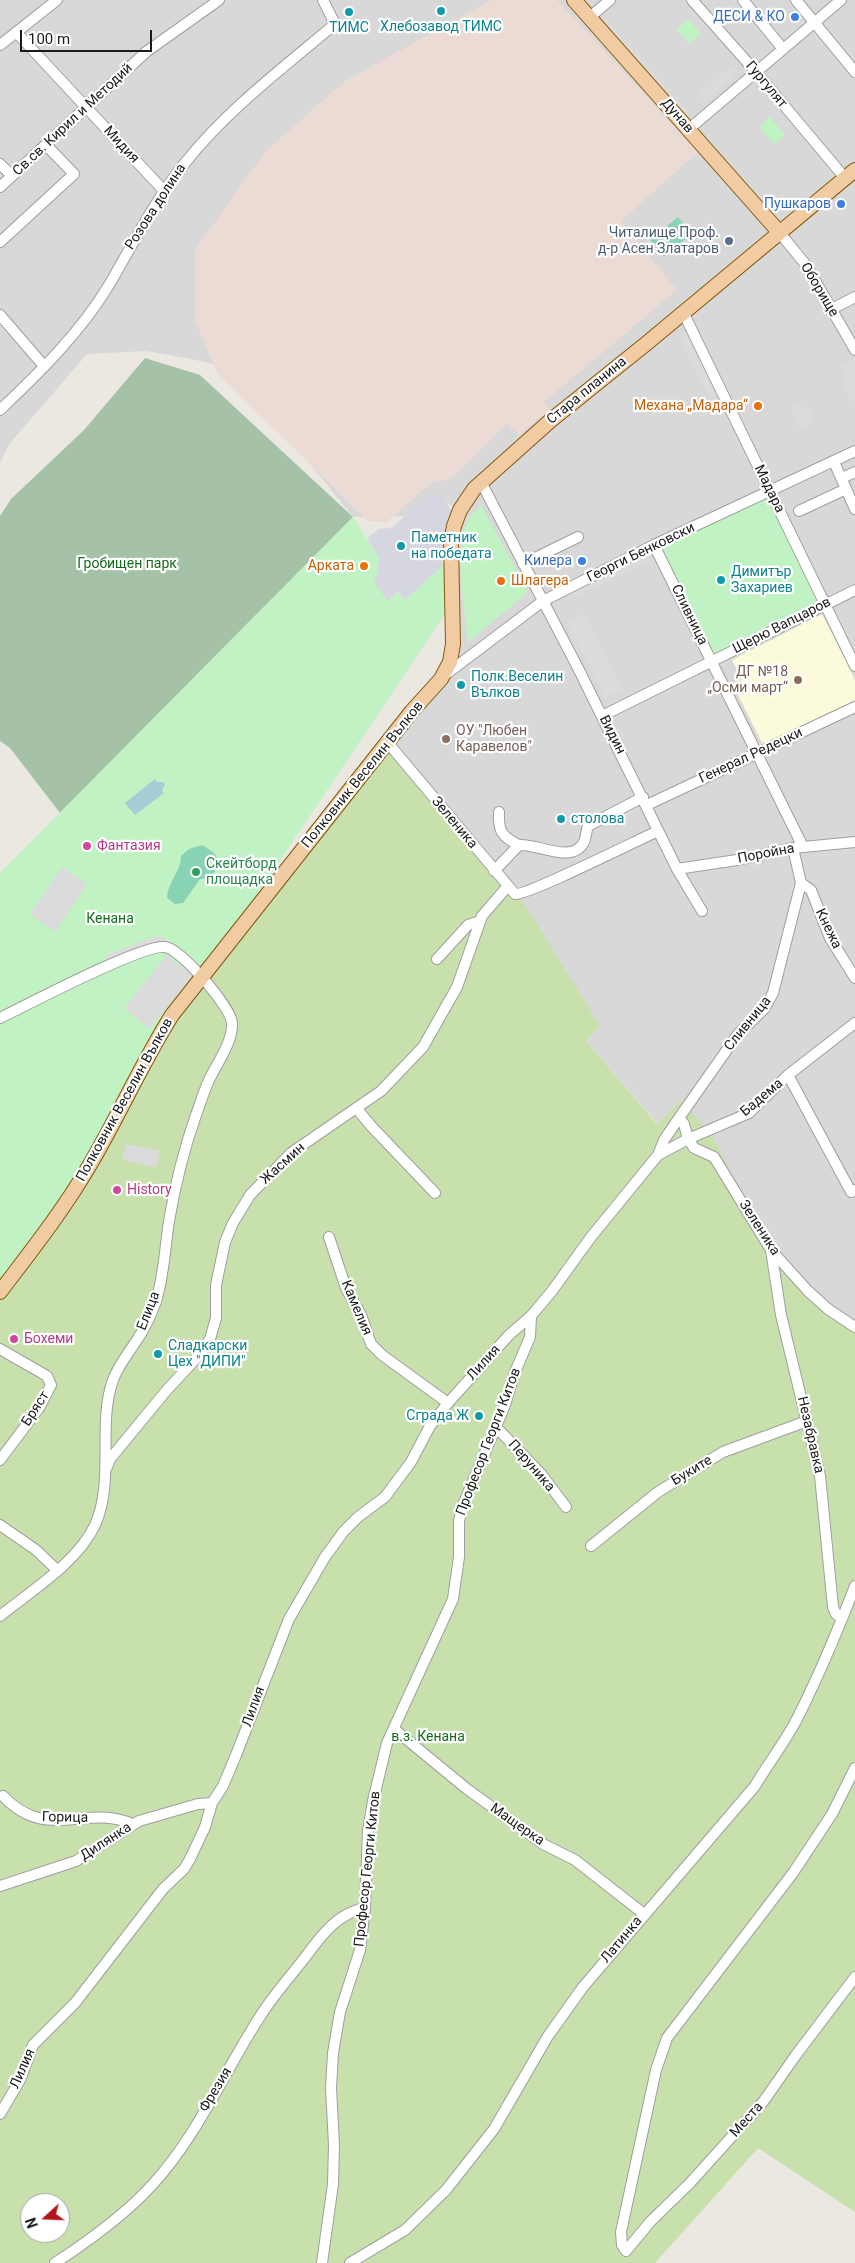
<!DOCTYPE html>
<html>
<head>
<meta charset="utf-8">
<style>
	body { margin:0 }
	#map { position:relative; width:855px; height:2263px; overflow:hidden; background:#ebe8e1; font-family:Roboto,sans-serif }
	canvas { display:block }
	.north { position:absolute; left:20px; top:2193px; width:50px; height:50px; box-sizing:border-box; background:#fff; border:1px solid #a4a4a4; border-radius:50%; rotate:250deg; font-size:14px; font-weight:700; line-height:20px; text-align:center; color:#1b1b1b }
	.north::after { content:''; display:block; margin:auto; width:18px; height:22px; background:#b1141a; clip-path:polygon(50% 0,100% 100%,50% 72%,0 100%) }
	.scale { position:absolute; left:20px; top:30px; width:132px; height:22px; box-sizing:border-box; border:2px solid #1b1b1b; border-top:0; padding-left:6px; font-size:15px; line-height:18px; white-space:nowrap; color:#1b1b1b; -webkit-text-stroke:4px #fff; paint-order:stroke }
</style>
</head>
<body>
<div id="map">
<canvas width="855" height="2263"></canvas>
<div class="north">N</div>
<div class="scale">100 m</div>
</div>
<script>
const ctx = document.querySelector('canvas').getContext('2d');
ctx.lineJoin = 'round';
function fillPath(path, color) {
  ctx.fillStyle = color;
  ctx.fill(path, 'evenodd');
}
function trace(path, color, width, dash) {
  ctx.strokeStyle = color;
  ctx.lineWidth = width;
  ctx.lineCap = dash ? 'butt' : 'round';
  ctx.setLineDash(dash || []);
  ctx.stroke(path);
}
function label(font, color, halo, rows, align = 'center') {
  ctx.font = font + ' Roboto,sans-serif';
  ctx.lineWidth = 4.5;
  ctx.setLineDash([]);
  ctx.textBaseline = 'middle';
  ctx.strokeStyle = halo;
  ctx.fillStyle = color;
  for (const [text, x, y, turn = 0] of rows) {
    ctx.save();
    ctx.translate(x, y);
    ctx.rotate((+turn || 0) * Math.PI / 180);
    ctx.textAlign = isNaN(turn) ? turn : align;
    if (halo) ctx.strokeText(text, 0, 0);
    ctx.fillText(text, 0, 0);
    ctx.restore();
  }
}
fillPath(new Path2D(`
	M0,0H855V1327L828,1309L771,1250L682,1100L658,1124L586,1041L600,1026L388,743L451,666L458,509L432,495L412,516L353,517L234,369L191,359L146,351L87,354L10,443L0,463Z`), '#d9d8d8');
fillPath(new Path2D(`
	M822,614L855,680V700L763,745L733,685L742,679L732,660Z`), '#fbfadb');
fillPath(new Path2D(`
	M492,0H557L698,152L621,221L677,290L544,402L550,409L519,435L507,423L452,478L431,483L387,522L368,521L217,373L195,320V250L265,152L345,81Z`), '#ecdbd5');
fillPath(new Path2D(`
	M388,743L519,895L600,1026L586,1041L657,1124L682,1100L713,1137L771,1250L808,1291L855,1326V2212L758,2148L655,2263H0V1290L155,1041ZM30,2203H60V2233H30Z`), '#c8e1ac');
fillPath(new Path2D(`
	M145,358L200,375L353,517L60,813L10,748L0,741V516L11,499L84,430Z`), '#a5c2a8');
fillPath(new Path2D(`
	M689,19L701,34L689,44L676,29Z
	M770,117L785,135L774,144L759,127Z
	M768,497L820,604L714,657L660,549Z
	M481,505L528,592L468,642C465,614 455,552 465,527C468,518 475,512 481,505Z
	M353,517L379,558L377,576L405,600L447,560V611L202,977L88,1169L0,1290V873Z`), '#c1f2c3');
fillPath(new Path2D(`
	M678,217L692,234L664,257L650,240Z
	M202,845C220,855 223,862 210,878L200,879L183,903L175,904L167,898C168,881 181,872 181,856L189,849Z`), '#87d3b3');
fillPath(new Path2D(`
	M606,20L689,113L681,121L598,26Z
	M732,66L738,73L705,102L699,94Z
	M703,131L772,210L765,216L696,137Z
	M691,329L723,393L710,400L679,335Z
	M855,359V402L852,403L841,376L845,374L841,366Z
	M805,400L815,421L799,428L790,407Z
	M645,550L649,561L570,599L565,590Z
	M584,613L622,689L605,698L567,622Z
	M62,867L87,884L55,932L30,914Z
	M153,937H163L168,944L109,966L105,956Z
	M167,955L193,976L149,1029L124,1008Z
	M126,1144L160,1151L156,1168L122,1160Z`), '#dbdbdb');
fillPath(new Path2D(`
	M432,491L444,499L452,512L445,528L442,566L405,600L397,592L388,601L373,581L377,576L379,558L367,538L379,529L392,528Z`), '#d6d6e1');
fillPath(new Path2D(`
	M155,779L157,782H163L165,785L162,790L164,793L135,815L125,803Z`), '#a6ccd5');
const minor = new Path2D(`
	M692,0L756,72L845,178
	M743,0L783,49
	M796,0L855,72
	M590,17L610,0
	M16,32L165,192
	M0,45L57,0
	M689,129L841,0
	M0,164L12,176
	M0,187L146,52L219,0
	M779,232L806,265L855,350
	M0,242L74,174L46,145
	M830,310L855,297
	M683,312L855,666
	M0,315L44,366
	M0,410C40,372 80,333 109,285C133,244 155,200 185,163C227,110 283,68 335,24L323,0
	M834,462L855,509
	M842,478L855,472
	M481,482L579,670L677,869L702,911
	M799,511L846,489
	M654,545L803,847
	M523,564L578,537
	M445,675L543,601L654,545L855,451
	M602,716L855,590
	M388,743L515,894C526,896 638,840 658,831
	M647,805L855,707
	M499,812C498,831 502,837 519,845
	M677,869L737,860L793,848L855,842
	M494,871L519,845C537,843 572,865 584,842C586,838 586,831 588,826L643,797
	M801,883L811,890L830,938L855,978
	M437,959L468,925L480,921
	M0,1018C27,1005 142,944 165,947C181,949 231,1007 232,1023C233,1042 217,1063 209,1080C204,1091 200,1104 196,1115C184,1149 175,1186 169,1221C165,1247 164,1276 156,1301C151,1316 144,1330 135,1343C127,1355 118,1366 113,1380C97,1424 115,1481 95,1525C78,1562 31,1591 0,1616
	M788,1075L851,1192L855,1190
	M357,1109L372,1127L435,1193
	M679,1118L684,1124L688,1139L694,1148L714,1157L771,1250L808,1291L828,1309L855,1327
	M658,1155L688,1139L749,1113L788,1075L855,1023
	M329,1237L346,1288L361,1315L371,1344L382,1355L448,1403
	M771,1250L781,1315L820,1476L833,1607L836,1614L842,1619
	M0,1349L47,1376L51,1385L39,1408L0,1460
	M496,1427L542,1475L566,1507
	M107,1467L110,1459L166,1391L201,1353L210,1339L216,1318V1285L225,1242L233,1223L250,1195L291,1153L381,1091L423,1047L457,987L482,916L507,887
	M0,1525L36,1550L57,1570
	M591,1546L658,1492L723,1452L807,1421
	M394,1729L467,1789L543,1844L575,1860L644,1914
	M855,1768L832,1814L793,1873L667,2038L656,2070L621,2232L622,2245L626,2251L650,2222L690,2183L763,2102L796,2055L855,1977
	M3,1796C47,1843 86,1803 132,1824
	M0,1886L76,1861L139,1821L198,1804L212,1803
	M0,2114L20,2080L33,2045L75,2003L163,1889L184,1869L190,1859L205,1827L212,1803L223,1786L236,1755L289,1619L325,1557L344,1531L358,1517L385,1497L411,1462L430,1426L448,1403L509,1335L531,1316
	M55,2263C87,2242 128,2212 153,2184C198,2135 225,2070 261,2015C273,1996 289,1978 303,1960C319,1939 336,1913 365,1908
	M322,2263L333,2184L334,2145L331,2088L333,2053L340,2012L360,1950L365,1908L368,1831L373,1801L387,1743L453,1599L459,1557V1521L463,1505L505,1405L515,1372L530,1337L531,1316L552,1291L591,1237L658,1155L664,1140L679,1118L738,1034L764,1009L773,993L801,883L793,848
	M350,2263L405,2230L446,2190L494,2129L548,2036L583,1987L755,1786C769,1762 786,1741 798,1717C819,1675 838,1630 855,1586`);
const major = new Path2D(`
	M574,0L779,232
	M0,1292C31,1251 62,1212 88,1168C118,1118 141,1064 172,1015L412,711L441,679L450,662L453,644L451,542L454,526L460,510L474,489L550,421L647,343L855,170`);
trace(minor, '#9f9f9f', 12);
trace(major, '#83580f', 16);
trace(minor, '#fff', 10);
trace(major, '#f1cba1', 14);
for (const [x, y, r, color] of [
	[441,11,5,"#0f9aa8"],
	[349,12,5,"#0f9aa8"],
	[795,17,5,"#3f7fe0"],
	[841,204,5,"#3f7fe0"],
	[729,241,5,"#5c6f8a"],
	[758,406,5,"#e8710a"],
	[401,546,5,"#0f9aa8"],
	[582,561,5,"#3f7fe0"],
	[364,566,5,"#e8710a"],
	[721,580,5,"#0f9aa8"],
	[501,581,5,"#e8710a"],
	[798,680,5,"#8d6e63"],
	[461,685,5,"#0f9aa8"],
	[446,739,5,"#8d6e63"],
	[561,819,5,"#0f9aa8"],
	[87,846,5,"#d1479c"],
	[196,872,5,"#2e9e5b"],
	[117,1190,5,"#d1479c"],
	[14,1339,5,"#d1479c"],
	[158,1354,5,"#0f9aa8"],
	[479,1416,5,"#0f9aa8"]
]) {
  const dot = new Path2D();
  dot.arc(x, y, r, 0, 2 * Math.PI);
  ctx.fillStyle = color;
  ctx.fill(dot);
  trace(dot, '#fff', 2);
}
label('14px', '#366cbe', '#fff', [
	["ДЕСИ & КО",785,17],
	["Пушкаров",831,204],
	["Килера",572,561]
], 'right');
label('14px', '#0d838f', '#fff', [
	["Хлебозавод ТИМС",441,27,"center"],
	["ТИМС",349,28,"center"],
	["Паметник",411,538],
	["на победата",411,554],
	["Димитър",731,572],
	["Захариев",731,588],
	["Полк.Веселин",471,677],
	["Вълков",471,693],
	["столова",571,819],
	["Сладкарски",168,1346],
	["Цех \"ДИПИ\"",168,1362],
	["Сграда Ж",469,1416,"right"]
], 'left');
label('14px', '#1b1b1b', '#fff', [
	["Гургулят",766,85,50],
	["Дунав",677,116,49],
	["Св.св. Кирил и Методий",73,120,-43],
	["Мидия",121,145,47],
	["Розова долина",156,207,-57],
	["Оборище",819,290,59],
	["Стара планина",587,391,-39],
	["Мадара",769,489,64],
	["Георги Бенковски",641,553,-26],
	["Сливница",689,615,64],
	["Щерю Вапцаров",782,626,-27],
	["Видин",612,735,63],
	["Генерал Редецки",751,756,-25],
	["Полковник Веселин Вълков",363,775,-51],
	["Зеленика",454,823,50],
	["Поройна",766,854,-11],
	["Кнежа",828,929,64],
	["Сливница",748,1024,-51],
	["Бадема",762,1098,-40],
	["Полковник Веселин Вълков",125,1100,-61],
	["Жасмин",283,1164,-42],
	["Зеленика",759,1228,57],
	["Камелия",356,1308,67],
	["Елица",149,1311,-69],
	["Лилия",484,1363,-48],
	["Бряст",36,1409,-57],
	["Незабравка",810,1435,77],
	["Професор Георги Китов",489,1442,-69],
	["Перуника",531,1466,49],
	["Буките",692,1471,-31],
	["Лилия",254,1707,-70],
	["Горица",65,1818,1],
	["Мащерка",517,1825,35],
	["Дилянка",106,1842,-33],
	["Професор Георги Китов",368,1869,-84],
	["Латинка",622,1940,-50],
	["Лилия",23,2069,-66],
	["Фрезия",216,2090,-59],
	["Места",747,2120,-48]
]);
label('14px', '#4e5e75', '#fff', [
	["Читалище Проф.",719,233],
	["д-р Асен Златаров",719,249]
], 'right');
label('14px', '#c56008', '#fff', [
	["Механа „Мадара“",748,406],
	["Арката",354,566],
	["Шлагера",511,581,"left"]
], 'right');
label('14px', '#166c1a', '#fff', [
	["Гробищен парк",127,564],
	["Кенана",110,919],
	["в.з. Кенана",428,1737]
]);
label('14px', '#785e54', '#fff', [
	["ДГ №18",788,672],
	["„Осми март“",788,688],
	["ОУ \"Любен",456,731,"left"],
	["Каравелов\"",456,747,"left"]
], 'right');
label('14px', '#b23c85', '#fff', [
	["Фантазия",97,846],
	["History",127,1190],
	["Бохеми",24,1339]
], 'left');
label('14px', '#27864d', '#fff', [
	["Скейтборд",206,864],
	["площадка",206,880]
], 'left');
</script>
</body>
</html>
